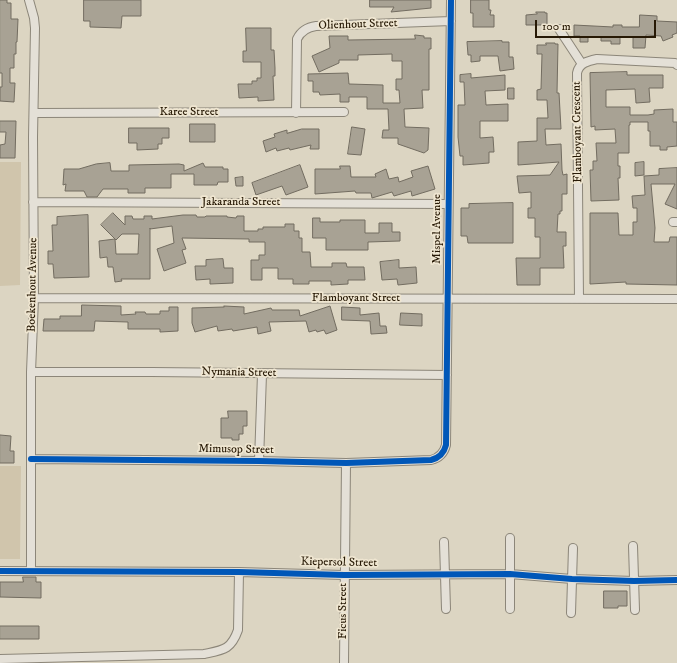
<!DOCTYPE html>
<html>
<head>
<meta charset="utf-8">
<style>
	body { margin:0 }
	#map { position:relative; width:677px; height:663px; overflow:hidden; background:#dcd5c2; font-family:"IM FELL DW Pica",serif }
	canvas { display:block }
	.scale { position:absolute; left:535px; top:20px; width:121px; height:18px; box-sizing:border-box; border:2px solid #271905; border-top:0; padding-left:5px; font-size:12px; line-height:14px; white-space:nowrap; color:#271905; -webkit-text-stroke:3px #efe6d1; paint-order:stroke }
</style>
</head>
<body>
<div id="map">
<canvas width="677" height="663"></canvas>
<div class="scale">100 m</div>
</div>
<script>
const ctx = document.querySelector('canvas').getContext('2d');
ctx.lineJoin = 'round';
function fillPath(path, color) {
  ctx.fillStyle = color;
  ctx.fill(path, 'evenodd');
}
function trace(path, color, width, dash) {
  ctx.strokeStyle = color;
  ctx.lineWidth = width;
  ctx.lineCap = dash ? 'butt' : 'round';
  ctx.setLineDash(dash || []);
  ctx.stroke(path);
}
function label(font, color, halo, rows, align = 'center') {
  ctx.font = font + ' "IM FELL DW Pica",serif';
  ctx.lineWidth = 3.5;
  ctx.setLineDash([]);
  ctx.textBaseline = 'middle';
  ctx.strokeStyle = halo;
  ctx.fillStyle = color;
  for (const [text, x, y, turn = 0] of rows) {
    ctx.save();
    ctx.translate(x, y);
    ctx.rotate((+turn || 0) * Math.PI / 180);
    ctx.textAlign = isNaN(turn) ? turn : align;
    if (halo) ctx.strokeText(text, 0, 0);
    ctx.fillText(text, 0, 0);
    ctx.restore();
  }
}
fillPath(new Path2D(`
	M0,162H21L20,285L0,286Z
	M0,466H21L20,559H0Z`), '#d0c5ac');
const building = new Path2D(`
	M0,0H7V3H11V19H18L17,42H16V54H14V68H10V83H15L14,102L0,101V87H2V73H0Z
	M84,0H141V16H122L121,28L90,27V21H84Z
	M370,0H431V8L391,12L394,7H370Z
	M471,0H489V10H491L490,15H494V27H473V13H471Z
	M536,12H545V13H547V25H526V15L537,14Z
	M640,15L657,16V21L677,22V33L672,35L673,37L663,41L661,36L646,35L645,48H633V37H620V44H611V41H601V37H588V42H580V36H574V25L613,27V25H622V27H639Z
	M246,28H271V50H274L275,68V76H273L274,100L258,101V97L239,98L238,84H252V81H257V78H261V62H243V51H246Z
	M415,35L424,36V38H431V49H429V90H422L423,108L404,109L405,127L429,128L428,150L424,153L398,144V138H382L383,130H389L388,109H367V97H349V102H340V94L320,95L319,92H313V81H308V74L348,73L349,84L383,85V103H400L399,90H396V79H402V61H392V54L358,55V60H339V63L319,72L312,56L330,48L329,36H348V40L415,39Z
	M502,41V42H509V57H513L514,69L500,71L498,56H480V61L471,62V55H468L467,42Z
	M546,43H555V44H558L557,93H559L561,129H545L546,145L561,144L562,170L563,175L567,174V194H562V211H560V214H558L557,232H566V246H563L564,268H540V285H517L516,258H540V237H535V218H528V208H531V192L519,193L517,176L550,175L559,162L518,165V142L537,141V118H548L547,100H537V90L541,89L542,54H537V45H546Z
	M627,72V75H663V88H649L650,102L636,103L635,89L606,90V107H630V115H648L654,114V110L673,109V122H677V146L667,147V150H660V146H650V131H648V122H630V125H629V153H618V166H620V178H618L619,200L591,201L590,170H593V161H597L596,143H616L615,129L595,130V126L591,127L590,73Z
	M471,74V78L505,75V90L485,91L486,105L508,104V121H480V138L493,137L494,152H489V163L463,165V156H460L458,137V105H465L464,82H460V75Z
	M508,88H514V99H508Z
	M0,121H16L15,158H0V145L5,144L6,132H0Z
	M190,124H215V142H190Z
	M352,127L365,129L361,155L348,154Z
	M129,128H169V138H162V144H158V149L137,150V143H129Z
	M302,129H319V149H310L311,145L290,150L289,148L277,151L276,148L266,152L263,141L275,137L274,134L287,130V133Z
	M644,162V175L635,176V163Z
	M110,163L111,171H129V165L179,164L184,165V171L203,163L205,167H223V169H228V182H218L217,185H194V174H171V188H145V193H128V189H103L97,197H87L84,191H65L66,184L63,185L64,169H79L96,164Z
	M300,165L308,187L286,195L282,186L256,195L252,183Z
	M340,166H350L351,177H376L375,174L386,169L389,179L398,177L399,182L413,177L411,171L428,166L435,189L412,196L411,191L394,196L392,192L372,198L371,193H356L355,191L315,194V169H340Z
	M677,168V209L665,204L675,184H651L655,228L654,242H669L670,237H677V285L626,284V282L590,284V213H618L619,235H633V222H637V208H633L632,196L645,195L644,176L659,175V169Z
	M243,177V186H236L235,178Z
	M513,203V243H468L467,236H461V208H469V204Z
	M113,213L125,225V216H132L133,219H144V216H152V219L183,215H196L197,217H205L206,216H227V217L236,218L237,216H244V231H258V229H263V227H285V224H294V231H299V238H302V252H310L311,267H332V263H346L347,267H364L365,280H348V284L331,285V281H309V284H293V279H278V268H262V280H251V260H259V255H265V242H249V239L182,238L186,249L182,250L186,263L164,271L157,249L174,243L172,226L150,229V228V279H121L122,281L115,282L113,267H108L107,257L100,258L99,241L115,239L116,254H138L139,234H122L116,240L101,225Z
	M88,215L89,277L54,278L53,264H48V251H53L52,225H57V217Z
	M313,218H320V222H340V220H365V233H379V223H392V232H400V241L368,242V250H326V238H313Z
	M223,259L224,268H233V283L210,284V279L196,280L195,266H206V260Z
	M399,260V268L416,267L417,283L398,285L397,279L382,280L380,262Z
	M82,305L121,306V315L136,314L135,312H145L146,314H160V311H169V307H178V331L160,332V329H128V322L95,321L94,331H43L44,319H60V316H81Z
	M224,306L244,307V314L271,308L272,310H299L300,316L330,306L337,330L326,334L324,330L317,332L316,330L309,332L306,321L269,322L271,331L258,334L257,327L233,331L232,329L218,331L217,326L195,332L192,323V308L224,307Z
	M342,307L360,308V315L379,313L380,326H386L387,333L371,334L370,321L342,320Z
	M401,313L422,314V326L400,325Z
	M228,411H247V426H243V434H239V440H232V438H221V418H228Z
	M0,435L11,436L10,451H14V463H0Z
	M23,577H36V582H41V598L0,597V582H23Z
	M604,591H627V606H618V608H604Z
	M0,626H39V639H0Z`);
fillPath(building, '#a8a294');
trace(building, '#726c60', 1);
const street = new Path2D(`
	M29,0L34,18L35,28L33,137L34,298L31,372V571
	M559,29L582,64
	M35,113L344,112
	M296,113L297,39C301,31 308,27 316,26L451,21
	M33,202L448,204
	M673,222H677
	M34,298L677,299
	M579,299L577,73C579,63 588,61 597,59L675,63L677,65
	M31,372H152L447,375
	M31,459L259,461L346,463L431,460C439,458 444,453 446,445L451,0
	M259,461L262,374
	M510,538V609
	M444,542L446,609
	M633,546L635,610
	M0,571L239,572L344,575L510,574L572,579L634,581L677,580
	M571,613L573,548
	M0,659L204,654C223,650 231,650 238,630L239,572
	M344,663L346,463`);
trace(street, '#8c8679', 10);
trace(street, '#e4e0d7', 8);
trace(new Path2D(`
	M31,459L259,461L346,463L431,460C439,458 444,453 446,445L451,0
	M0,571L239,572L344,575L510,574L572,579L634,581L677,580`), '#0057b8', 6);
label('12px', '#271905', '#efe6d1', [
	["Olienhout Street",358,25,-2],
	["Karee Street",189,113],
	["Flamboyant Crescent",578,132,-91],
	["Jakaranda Street",241,203],
	["Mispel Avenue",438,229,-90],
	["Boekenhout Avenue",33,285,-89],
	["Flamboyant Street",356,299],
	["Nymania Street",239,373,1],
	["Mimusop Street",236,450,1],
	["Kiepersol Street",339,563,1],
	["Ficus Street",344,611,-90]
]);
</script>
</body>
</html>
